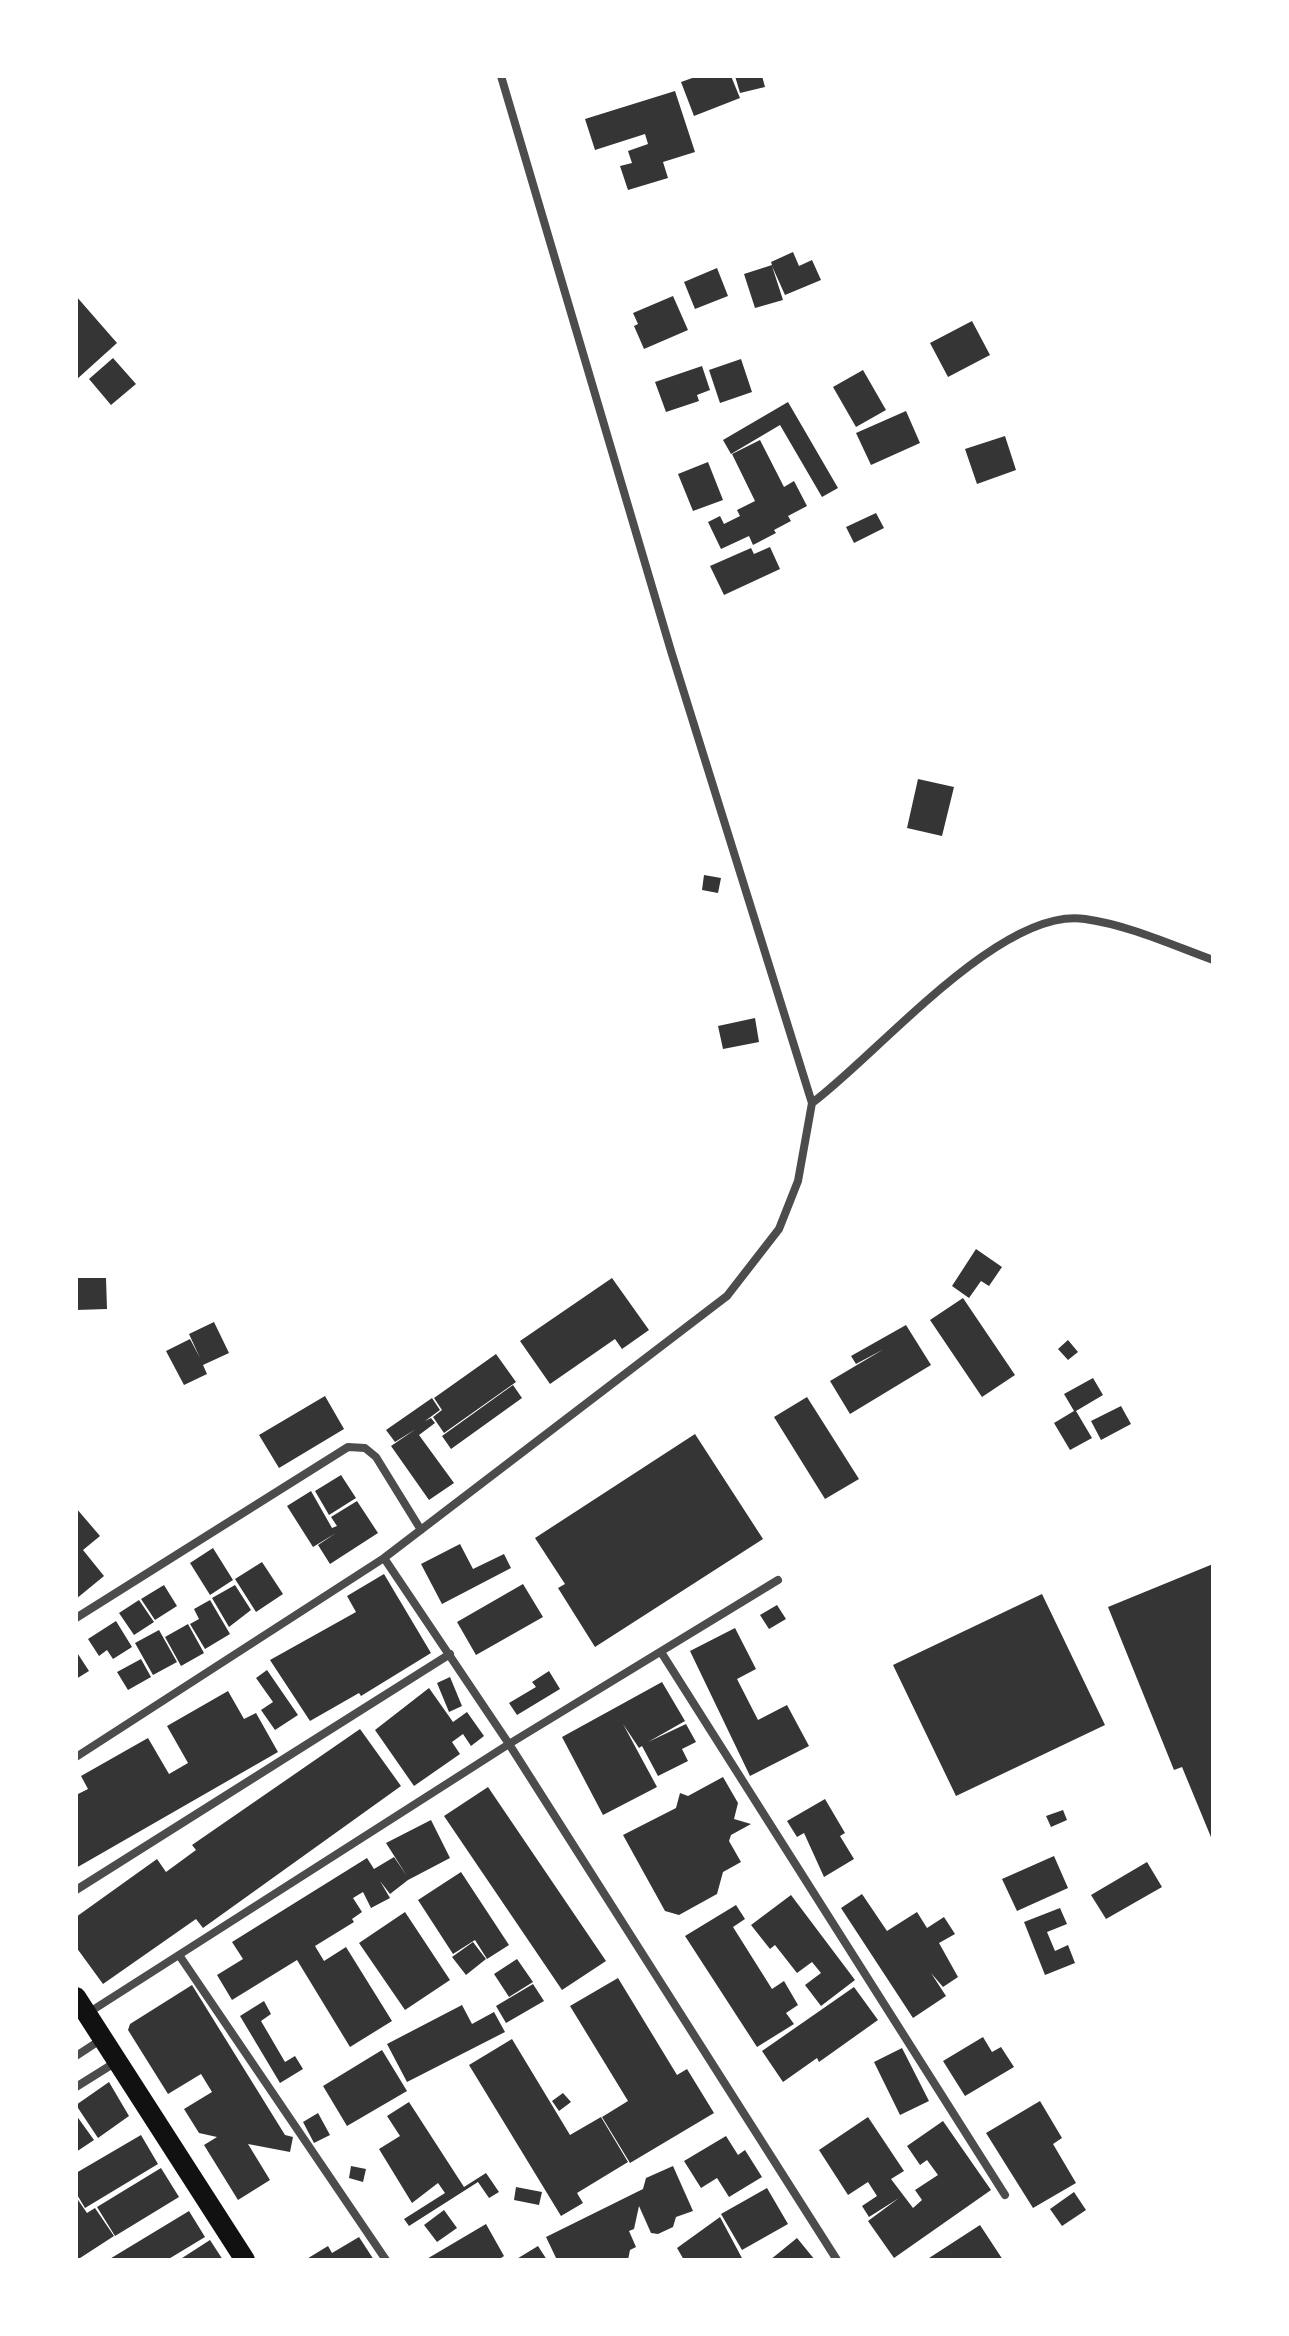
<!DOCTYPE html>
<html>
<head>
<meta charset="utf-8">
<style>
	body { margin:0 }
	#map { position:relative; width:1289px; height:2336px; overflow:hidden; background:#fff; font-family:"Sofia Sans Condensed",sans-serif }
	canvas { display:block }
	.frame { position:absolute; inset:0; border:78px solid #fff; pointer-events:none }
</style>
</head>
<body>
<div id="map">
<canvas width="1289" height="2336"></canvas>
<div class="frame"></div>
</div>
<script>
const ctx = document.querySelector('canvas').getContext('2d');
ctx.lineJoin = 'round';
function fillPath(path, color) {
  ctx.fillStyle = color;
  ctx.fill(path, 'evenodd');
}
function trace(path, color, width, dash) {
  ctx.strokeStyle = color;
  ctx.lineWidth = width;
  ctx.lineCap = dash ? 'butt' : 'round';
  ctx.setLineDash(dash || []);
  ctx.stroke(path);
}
fillPath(new Path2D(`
	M698,76H731L740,98L694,116L681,82Z
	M735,76H762L765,87L740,93Z
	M675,91L695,152L663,162L668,178L628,190L620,166L632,163L628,151L648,144L645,134L595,150L585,119Z
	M793,252L799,266L812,260L821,280L785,295L772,266L783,300L755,308L744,274L772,265L771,262Z
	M717,268L728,296L695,309L684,282Z
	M76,296L117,343L76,380Z
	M673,296L688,330L644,349L634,326L638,324L633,313Z
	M972,321L990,355L948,377L930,343Z
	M113,358L136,384L111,405L89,379Z
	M741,359L752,392L720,403L709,370Z
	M702,366L710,390L697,395L699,401L666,412L655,382Z
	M863,370L886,410L856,427L833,387Z
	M788,402L838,488L822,497L780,425L731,454L723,440Z
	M906,411L920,443L871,465L856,433Z
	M1005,436L1016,470L977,484L965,449Z
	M760,440L784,487L794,481L807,506L788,516L791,521L774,530L776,533L753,545L749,536L721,549L708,522L720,516L724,524L740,516L737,510L755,501L732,454Z
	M708,462L723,500L693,511L678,474Z
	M876,513L884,528L854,543L846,527Z
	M770,547L780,569L724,595L710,566L751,548L754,554Z
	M918,779L954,787L942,836L907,828Z
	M704,875L721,878L718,893L702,890Z
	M755,1018L759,1042L723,1049L718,1026Z
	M976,1249L1002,1267L989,1286L981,1281L969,1298L952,1286Z
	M76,1278H106L107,1309L76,1310Z
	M612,1278L649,1330L622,1349L615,1339L550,1384L520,1341Z
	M963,1298L1015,1375L982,1397L930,1320Z
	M214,1322L229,1353L203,1365L207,1374L184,1385L166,1351L190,1339L200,1358L189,1334Z
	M906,1325L931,1365L850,1414L830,1381L884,1349L856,1364L851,1356Z
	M1068,1340L1078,1352L1068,1360L1058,1349Z
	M496,1354L516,1382L444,1433L433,1417L442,1410L434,1398Z
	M1093,1378L1103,1395L1076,1411L1092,1438L1070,1450L1054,1423L1074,1411L1064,1394Z
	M513,1385L522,1398L451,1449L442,1436Z
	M325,1396L344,1429L279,1468L259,1435Z
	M807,1397L859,1479L825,1499L774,1417Z
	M432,1398L440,1410L425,1421L431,1418L435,1423L419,1435L454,1483L429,1500L391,1446L416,1429L395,1442L386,1430Z
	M1121,1406L1131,1424L1101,1440L1091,1421Z
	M695,1434L763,1539L595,1647L558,1588L565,1584L535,1538Z
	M341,1475L356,1498L329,1515L315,1491Z
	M311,1491L332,1528L337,1526L331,1517L357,1501L378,1533L330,1564L318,1545L336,1533L313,1547L287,1506Z
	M76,1508L100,1536L83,1550L104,1576L76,1599Z
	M460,1544L473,1569L504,1554L511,1568L442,1604L421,1564Z
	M213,1548L233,1580L210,1595L190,1563Z
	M262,1562L283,1594L256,1612L235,1579Z
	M1213,1564V1842L1182,1767L1174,1770L1108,1607Z
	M384,1574L431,1653L361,1696L359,1693L310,1721L270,1660L356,1612L347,1596Z
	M523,1584L543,1617L476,1655L457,1622Z
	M164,1585L177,1606L155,1620L141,1599Z
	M235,1585L251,1610L229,1627L212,1598Z
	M1042,1594L1105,1725L956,1796L893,1665Z
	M139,1600L154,1622L134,1635L119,1613Z
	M210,1600L230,1634L205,1649L190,1624L199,1619L194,1609Z
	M777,1605L786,1619L769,1629L760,1615Z
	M116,1621L132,1647L113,1659L107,1650L99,1656L88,1639Z
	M188,1624L204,1653L181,1666L165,1637Z
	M735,1628L756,1669L737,1679L758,1720L787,1705L809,1746L750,1776L690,1651Z
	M159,1630L177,1662L153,1675L135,1643Z
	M76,1651L89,1671L76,1679Z
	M141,1659L151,1677L128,1690L117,1672Z
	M267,1670L298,1715L275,1730L261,1710L273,1702L256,1678Z
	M549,1671L560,1689L517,1715L509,1703L536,1687L532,1682Z
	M450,1677L462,1706L449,1712L437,1683Z
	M662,1682L685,1721L648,1742L686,1724L696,1742L682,1749L688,1761L658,1776L642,1746L639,1748L623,1724L657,1787L603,1815L562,1737Z
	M429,1688L453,1722L467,1712L484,1736L471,1746L463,1734L452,1742L460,1754L414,1786L375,1730Z
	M228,1691L244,1719L256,1713L278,1752L76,1868V1795L88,1789L81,1776L148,1738L169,1774L188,1763L167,1726Z
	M360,1729L401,1786L203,1928L196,1919L103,1984L76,1947V1917L157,1859L166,1872L196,1850L192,1845Z
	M723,1777L738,1803L734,1819L751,1824L731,1835L729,1841L741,1862L723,1872L717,1894L679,1915L665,1911L623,1835L676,1808L680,1793L688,1796Z
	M488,1787L606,1961L562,1990L444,1816Z
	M825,1799L845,1833L840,1836L854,1859L824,1877L804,1833L797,1837L787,1821Z
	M1063,1810L1067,1820L1051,1827L1046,1816Z
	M431,1820L450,1858L408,1880L390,1894L380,1881L390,1898L371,1908L363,1892L353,1898L362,1912L352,1919L354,1922L315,1946L324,1961L346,1947L392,2021L350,2047L297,1960L232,2000L217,1975L243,1959L232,1942L367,1858L374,1869L394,1857L407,1876L386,1843Z
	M1054,1856L1068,1888L1017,1911L1002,1879Z
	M1147,1862L1162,1887L1106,1919L1091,1895Z
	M461,1872L509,1945L487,1959L475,1940L453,1954L418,1900Z
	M862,1894L887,1931L917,1912L927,1928L944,1917L955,1934L939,1943L958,1977L943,1987L931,1973L946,1996L913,2018L841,1908Z
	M791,1895L855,1980L821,2006L805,1985L821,1973L812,1962L797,1973L775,1945L770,1949L751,1925Z
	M736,1905L745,1919L733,1927L772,1989L784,1981L798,2005L786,2013L794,2024L757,2047L685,1936Z
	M1060,1908L1067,1924L1047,1932L1055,1951L1068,1945L1075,1963L1045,1975L1024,1922Z
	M405,1912L450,1980L405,2010L359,1943Z
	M473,1942L486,1959L466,1975L452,1957Z
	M517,1959L533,1982L509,1997L494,1974Z
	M618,1978L677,2075L687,2069L714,2113L630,2163L602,2117L628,2101L570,2006Z
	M533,1984L544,2001L506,2023L496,2006Z
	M192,1985L285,2135L293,2137L290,2152L248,2144L270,2180L238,2200L204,2145L217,2137L199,2133L184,2109L212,2092L201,2074L168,2094L128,2030L130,2024Z
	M854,1987L878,2020L819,2062L817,2058L783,2082L762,2051Z
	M264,2001L271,2014L261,2021L285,2062L295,2056L303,2069L280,2083L240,2016Z
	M462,2005L472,2024L494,2012L505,2032L407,2082L387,2044Z
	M983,2037L992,2052L1001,2047L1014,2067L965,2096L943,2061Z
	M512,2039L570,2135L601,2117L628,2162L577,2193L583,2203L561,2216L469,2065Z
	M902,2048L929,2101L900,2115L874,2062Z
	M382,2050L407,2091L347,2126L323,2086Z
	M109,2082L129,2116L98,2138L76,2105Z
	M563,2093L571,2102L559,2111L552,2101Z
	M1040,2101L1062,2138L1053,2144L1076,2183L1033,2208L986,2133Z
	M409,2102L464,2187L486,2173L499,2192L489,2198L478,2182L409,2226L404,2219L445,2193L438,2183L412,2203L379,2149L400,2136L387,2116Z
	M318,2113L330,2135L314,2143L303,2122Z
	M76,2115L94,2140L76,2152Z
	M868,2117L904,2171L891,2179L913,2208L922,2200L915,2190L938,2175L927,2160L920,2165L907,2146L943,2121L991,2190L894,2258L868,2221L899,2198L869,2217L862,2206L877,2196L868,2182L848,2195L819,2150Z
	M141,2135L158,2164L85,2208L76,2193V2173Z
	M726,2136L738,2155L745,2150L762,2177L729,2197L717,2178L701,2188L684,2161Z
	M351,2166L366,2169L363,2182L349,2178Z
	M673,2166L693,2211L676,2217L673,2227L658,2234L651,2233L639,2206L634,2229L629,2231L636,2247L630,2250L628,2260H557L546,2237L643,2189L646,2178Z
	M161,2168L179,2197L115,2236L97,2207Z
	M516,2187L542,2192L539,2205L514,2200Z
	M767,2188L788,2224L742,2250L721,2214Z
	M1074,2192L1086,2210L1062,2226L1050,2209Z
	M76,2197L87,2213L95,2208L114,2236L77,2260Z
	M444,2210L457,2228L437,2242L424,2225Z
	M189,2211L205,2237L167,2260H108Z
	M720,2217L743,2260H684L677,2248Z
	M486,2224L504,2256L498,2260H425Z
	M980,2225L1003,2260H926Z
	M359,2237L374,2260H305L328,2246L332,2253Z
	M797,2238L815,2260H770Z
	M210,2240L223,2260H179Z
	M538,2246L547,2260H515Z`), '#353535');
trace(new Path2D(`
	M812,1103C877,1055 1001,906 1085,919C1128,925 1172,945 1213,960
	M384,1558L509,1744L837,2260
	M76,1618L348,1447L365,1448L376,1457L421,1530
	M661,1652L1005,2195
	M76,1757L384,1558L727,1296L779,1229L798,1181L812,1103L671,651L501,76
	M76,1890L450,1654
	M179,1955L386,2260
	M88,2013L509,1744L778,1580
	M76,2056L102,2039
	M76,2087L116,2062`), '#4c4c4c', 8);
trace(new Path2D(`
	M76,1997L245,2260`), '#111', 20);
</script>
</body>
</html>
